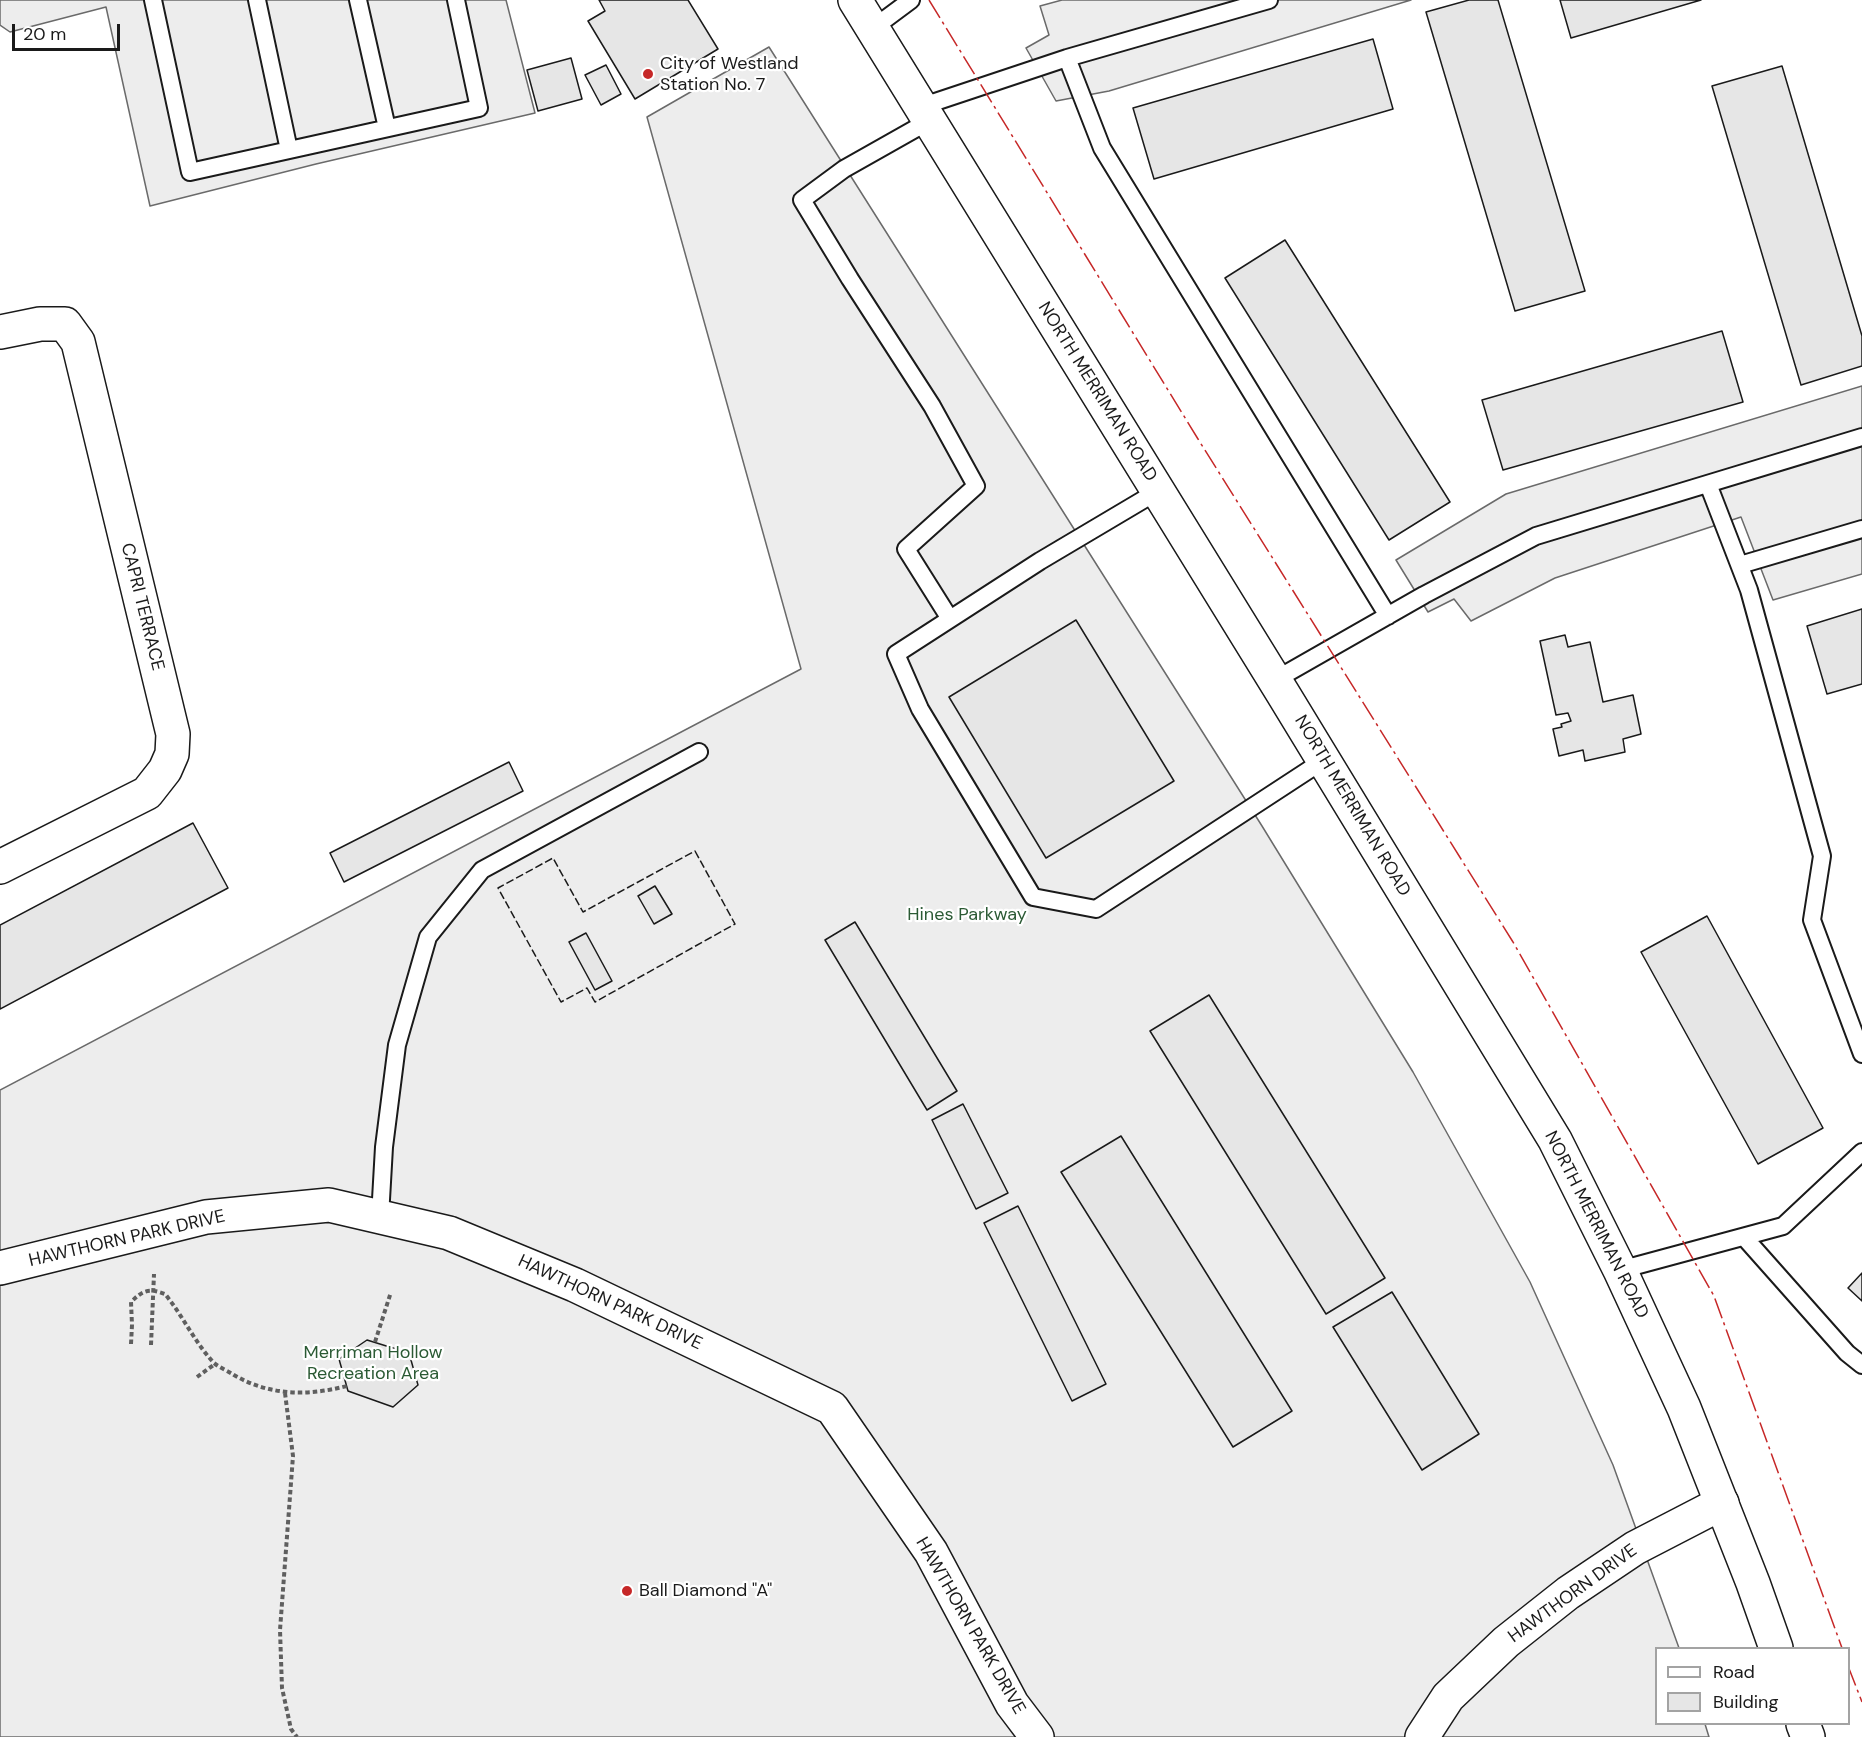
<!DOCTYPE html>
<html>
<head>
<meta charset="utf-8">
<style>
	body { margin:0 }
	#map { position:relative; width:1862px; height:1737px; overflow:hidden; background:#fff; font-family:"DM Sans",sans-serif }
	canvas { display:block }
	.legend { position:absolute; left:1655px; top:1647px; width:195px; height:78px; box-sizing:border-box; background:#fff; border:2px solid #a3a3a3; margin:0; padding:8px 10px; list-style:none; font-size:18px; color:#1a1a1a }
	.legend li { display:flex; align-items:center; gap:12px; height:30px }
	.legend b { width:30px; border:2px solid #a3a3a3 }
	.scale { position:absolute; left:12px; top:24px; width:108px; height:27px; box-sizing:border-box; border:3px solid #1a1a1a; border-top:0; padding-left:8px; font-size:18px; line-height:21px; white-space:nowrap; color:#1a1a1a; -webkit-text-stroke:4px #fff; paint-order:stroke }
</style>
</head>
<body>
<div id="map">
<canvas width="1862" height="1737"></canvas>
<ul class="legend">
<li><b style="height:8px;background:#fff"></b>Road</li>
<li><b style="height:16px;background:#e6e6e6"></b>Building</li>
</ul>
<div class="scale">20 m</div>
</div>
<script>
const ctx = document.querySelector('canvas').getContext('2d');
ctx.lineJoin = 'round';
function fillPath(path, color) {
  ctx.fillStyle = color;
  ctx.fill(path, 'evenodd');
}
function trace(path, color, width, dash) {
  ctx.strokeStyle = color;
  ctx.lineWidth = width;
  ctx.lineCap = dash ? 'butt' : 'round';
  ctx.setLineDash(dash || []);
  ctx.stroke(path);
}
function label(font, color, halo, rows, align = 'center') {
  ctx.font = font + ' "DM Sans",sans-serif';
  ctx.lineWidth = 4.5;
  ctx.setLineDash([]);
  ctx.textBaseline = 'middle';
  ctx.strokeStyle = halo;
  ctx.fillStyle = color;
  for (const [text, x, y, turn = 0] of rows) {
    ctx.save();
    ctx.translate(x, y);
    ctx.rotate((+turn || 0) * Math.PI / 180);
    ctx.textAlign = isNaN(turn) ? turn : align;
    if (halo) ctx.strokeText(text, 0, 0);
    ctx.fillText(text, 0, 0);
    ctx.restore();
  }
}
const built = new Path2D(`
	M0,0H506L535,113L316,164L150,206L106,7L10,32L0,25Z
	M1062,0H1411L1109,91L1056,101L1026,48L1049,35L1040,6Z
	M769,47L1262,826L1413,1072L1530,1282L1613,1465L1679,1648H1656V1724H1705L1709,1737H0V1090L801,669L647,117Z
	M1862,386V574L1773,600L1741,517L1555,578L1471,621L1454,599L1428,612L1396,560L1506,494Z`);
fillPath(built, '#ededed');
trace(built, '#6a6a6a', 1.5);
const building = new Path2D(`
	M599,0H688L718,49L635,99L588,21L605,11Z
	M1469,0H1498L1585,291L1515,311L1426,12Z
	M1560,0H1701L1571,38Z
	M1373,39L1393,109L1154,179L1133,108Z
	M571,58L582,99L538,111L527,70Z
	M606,65L621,94L601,105L585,75Z
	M1782,66L1862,336V366L1801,385L1712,86Z
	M1285,240L1450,502L1389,540L1225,278Z
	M1722,331L1743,402L1503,470L1482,400Z
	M1862,609V684L1827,694L1807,626Z
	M1076,620L1174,781L1046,858L949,697Z
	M1565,635L1568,647L1590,642L1603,702L1633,695L1641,734L1623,739L1625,752L1585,761L1583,750L1559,756L1553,729L1562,727L1561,724L1571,721L1568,713L1556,715L1540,641Z
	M509,762L523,791L344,882L330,853Z
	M193,823L228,888L0,1009V925Z
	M655,886L672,914L654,924L638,896Z
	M1707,916L1823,1128L1758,1164L1641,952Z
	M855,922L957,1091L927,1110L825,940Z
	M586,933L612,981L595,990L569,942Z
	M1209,995L1385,1278L1326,1314L1150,1031Z
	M963,1104L1008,1193L976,1209L932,1120Z
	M1121,1136L1292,1411L1233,1447L1061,1172Z
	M1018,1206L1106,1384L1072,1401L984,1223Z
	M1862,1273V1301L1848,1288Z
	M1392,1292L1479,1434L1422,1470L1333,1327Z
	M367,1340L409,1353L418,1385L393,1407L348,1391L339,1359Z`);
fillPath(building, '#e6e6e6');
trace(building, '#1a1a1a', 1.5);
const lane = new Path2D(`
	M153,0L190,172L479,108L456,0
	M257,0L289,150
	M358,0L387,128
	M872,29L911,0
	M1067,58L1269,0
	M920,107L1067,58L1102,148L1388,616
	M929,121L844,169L802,200L850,279L932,406L976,486L906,549L950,619
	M1708,484L1749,590L1822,856L1812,920L1862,1054
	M1158,491L1040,561L896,654L920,709L1033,897L1096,909L1324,760
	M1740,565L1862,529
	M1275,680L1424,595L1536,536L1862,437
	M380,1217L384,1147L397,1045L428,937L482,870L699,752
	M1744,1237L1847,1353L1862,1365
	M1620,1270L1783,1226L1862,1152`);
const street = new Path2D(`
	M0,332L40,324H65L78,342L173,734L172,754L165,770L147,793L0,867
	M0,1268L206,1217L329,1205L449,1233L575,1285L832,1408L931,1552L1012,1704L1037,1737
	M1422,1737L1448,1697L1506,1642L1568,1593L1635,1548L1722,1503`);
const secondary = new Path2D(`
	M855,0L1282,692L1555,1140L1620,1270L1684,1408L1753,1583L1776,1648
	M1803,1724L1808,1737`);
trace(lane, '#1a1a1a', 20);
trace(street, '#1a1a1a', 36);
trace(secondary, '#1a1a1a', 36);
trace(new Path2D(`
	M375,1342L391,1292
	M131,1344L132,1325L131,1302C143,1290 149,1288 165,1294C183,1316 195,1343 214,1363C220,1368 228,1371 234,1375C270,1396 308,1396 347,1386
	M151,1345L154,1274
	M197,1377L215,1364
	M285,1393L293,1456L280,1630L282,1688L291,1729L297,1737`), '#5f5f5f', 4, [4.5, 3]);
trace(lane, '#fff', 16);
trace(street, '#fff', 33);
trace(secondary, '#fff', 33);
trace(new Path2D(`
	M695,851L735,924L595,1002L587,988L561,1002L498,888L553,858L583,912Z`), '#1a1a1a', 1.5, [8, 3]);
trace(new Path2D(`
	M929,0L1198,439L1513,942L1714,1296L1842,1648
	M1848,1666L1862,1702`), '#c62828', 1.5, [21, 4.5, 3, 4.5]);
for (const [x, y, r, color] of [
	[648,74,6,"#c62828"],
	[627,1591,6,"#c62828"]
]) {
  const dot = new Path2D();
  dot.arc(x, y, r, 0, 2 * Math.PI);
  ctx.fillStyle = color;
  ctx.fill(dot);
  trace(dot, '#fff', 2);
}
label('18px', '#1a1a1a', '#fff', [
	["City of Westland",660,64],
	["Station No. 7",660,85],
	["Ball Diamond \"A\"",639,1591]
], 'left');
label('18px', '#1a1a1a', '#fff', [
	["NORTH MERRIMAN ROAD",1097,392,58],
	["CAPRI TERRACE",142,607,76],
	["NORTH MERRIMAN ROAD",1352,806,59],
	["NORTH MERRIMAN ROAD",1596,1225,63],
	["HAWTHORN PARK DRIVE",127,1239,-13],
	["HAWTHORN PARK DRIVE",610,1303,25],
	["HAWTHORN DRIVE",1573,1594,-36],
	["HAWTHORN PARK DRIVE",970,1626,60]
]);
label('18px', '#2b5a34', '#fff', [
	["Hines Parkway",967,915],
	["Merriman Hollow",373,1353],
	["Recreation Area",373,1374]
]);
</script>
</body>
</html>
